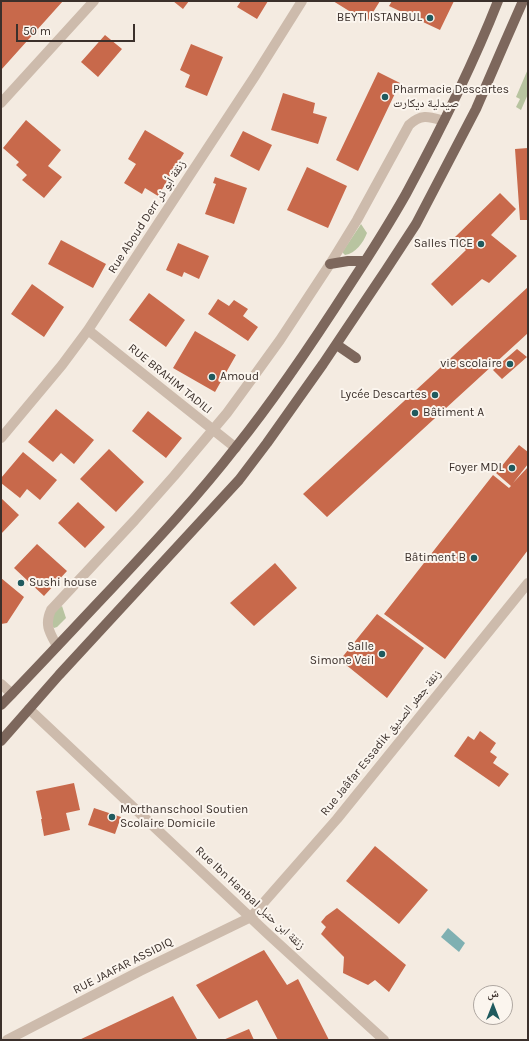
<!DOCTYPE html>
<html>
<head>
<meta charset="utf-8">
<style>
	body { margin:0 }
	#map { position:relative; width:529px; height:1041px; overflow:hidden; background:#f4ebe1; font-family:Karla,"Noto Naskh Arabic",sans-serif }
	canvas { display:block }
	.frame { position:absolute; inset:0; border:2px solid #3b302b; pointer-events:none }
	.north { position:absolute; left:473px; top:985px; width:40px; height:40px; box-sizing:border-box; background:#fbf5ee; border:1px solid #aea6a0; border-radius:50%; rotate:0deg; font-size:11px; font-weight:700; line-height:16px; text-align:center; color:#3b302b }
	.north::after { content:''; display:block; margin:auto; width:14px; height:18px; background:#1f5a5e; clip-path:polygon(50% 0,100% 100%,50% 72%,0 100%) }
	.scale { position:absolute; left:16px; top:24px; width:119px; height:18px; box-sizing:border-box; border:2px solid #3b302b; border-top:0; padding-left:5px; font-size:12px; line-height:14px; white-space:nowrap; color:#3b302b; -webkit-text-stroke:3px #fbf5ee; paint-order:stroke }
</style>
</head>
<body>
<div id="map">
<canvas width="529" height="1041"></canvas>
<div class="frame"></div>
<div class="north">ش</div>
<div class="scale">50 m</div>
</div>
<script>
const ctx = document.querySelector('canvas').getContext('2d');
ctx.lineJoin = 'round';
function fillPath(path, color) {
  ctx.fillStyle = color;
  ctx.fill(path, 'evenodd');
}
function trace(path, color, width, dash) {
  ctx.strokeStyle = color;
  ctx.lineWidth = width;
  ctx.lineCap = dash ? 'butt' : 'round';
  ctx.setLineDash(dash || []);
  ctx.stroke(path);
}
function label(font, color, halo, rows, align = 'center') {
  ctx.font = font + ' Karla,"Noto Naskh Arabic",sans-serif';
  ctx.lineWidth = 4;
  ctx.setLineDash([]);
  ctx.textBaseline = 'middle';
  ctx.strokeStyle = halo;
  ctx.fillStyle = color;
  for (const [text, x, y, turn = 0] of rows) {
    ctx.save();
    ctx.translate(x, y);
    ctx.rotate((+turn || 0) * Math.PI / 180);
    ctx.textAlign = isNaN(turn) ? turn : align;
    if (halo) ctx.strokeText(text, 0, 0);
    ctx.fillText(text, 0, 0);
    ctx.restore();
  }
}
fillPath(new Path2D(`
	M528,69V94L521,110L516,107L520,99L516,97Z
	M361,224L367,233C363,243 356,253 345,255L343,253V251Z
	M62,606L66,618L57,627L54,628L53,627C51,618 53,611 62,606Z`), '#b8c4a0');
fillPath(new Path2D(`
	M448,928L465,943L459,952L441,937Z`), '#7fb0b2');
fillPath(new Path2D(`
	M1,1H63L1,70Z
	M173,1H189L183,9Z
	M241,1H268L257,19L237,7Z
	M333,1H380L367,22Z
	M392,1H454L440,30L389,6Z
	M105,35L122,49L98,77L81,62Z
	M191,44L223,57L207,96L185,87L190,75L180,70Z
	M378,72L400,83L358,171L336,160Z
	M283,93L315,103L313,113L327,117L318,144L271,130Z
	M26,120L61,150L48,166L62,177L44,198L22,180L27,175L16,165L19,162L3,148Z
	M145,130L184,153L158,196L145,188L142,194L124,183L136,164L128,159Z
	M243,131L272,145L259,171L230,156Z
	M528,148V220H520L515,149Z
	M307,167L347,186L328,228L287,210Z
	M215,177L247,188L234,224L205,214L216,184L213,183Z
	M500,193L516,209L491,235L517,256L489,283L482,279L452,306L431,284L466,250L454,238Z
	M61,240L106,264L93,288L48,264Z
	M178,243L209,256L199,279L184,272L182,277L166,270Z
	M32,284L64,307L44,337L11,314Z
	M528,287V333L327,517L303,494Z
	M149,293L185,320L166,347L129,320Z
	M218,299L229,306L234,300L248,309L243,316L258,327L248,341L208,314Z
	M195,331L236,355L215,392L173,368Z
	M517,349L527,357L502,379L493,370Z
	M56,409L94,440L74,464L61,453L53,462L28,442Z
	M148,411L182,438L166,458L132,431Z
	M519,445L528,452V464L513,483L528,467V550L445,659L384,614L493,475L509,488L511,486L496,473Z
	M109,449L144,482L116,512L80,479Z
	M23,452L57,480L40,500L27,489L20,498L1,483V478Z
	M1,498L19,515L1,534Z
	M78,502L105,527L85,548L58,523Z
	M37,544L67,571L44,596L14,568Z
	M275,563L297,588L254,626L230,603Z
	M1,578L24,597L7,623L1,624Z
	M377,614L424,648L387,698L340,660Z
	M480,731L496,743L490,752L497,757L493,763L509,774L499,787L454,756L468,736L474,740Z
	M74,783L80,810L66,813L70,830L44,836L41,819H42L36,791Z
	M94,808L121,817L115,834L88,825Z
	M375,846L428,890L399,924L346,881Z
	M337,908L406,965L389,992L375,980L368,985L343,973L344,957L321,934L326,927L321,922L326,916Z
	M264,950L287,985L298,979L329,1040H278L257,1000L219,1019L196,985Z
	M173,996L197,1039L195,1040H79Z
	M249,1029L254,1040H223Z`), '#c8694b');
trace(new Path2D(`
	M1,103L94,1
	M88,330L236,448
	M1,438L62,365L88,330L255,76L302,1
	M57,646C50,633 44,625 51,610L135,520L174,476L227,413L254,376L280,340L330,264L357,220L409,125C422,113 430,117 444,121
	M1,684L12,694
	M29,709L269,935L384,1040
	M7,1040L140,971L251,917L337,819L528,583`), '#cdbbac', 10);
trace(new Path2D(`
	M330,264L348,261H365
	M337,345L356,358
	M1,705C38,667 75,627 112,588C155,542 198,496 236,447C278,395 315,339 351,283C370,254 389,224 406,194C440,131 472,67 498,1
	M1,741L59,675L239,480L267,443L323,364L386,270L416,224L476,109L505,42L523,1`), '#7d675c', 10);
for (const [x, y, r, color] of [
	[430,18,4,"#1f5a5e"],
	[385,97,4,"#1f5a5e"],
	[481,244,4,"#1f5a5e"],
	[510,364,4,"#1f5a5e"],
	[212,377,4,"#1f5a5e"],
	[435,395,4,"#1f5a5e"],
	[415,413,4,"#1f5a5e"],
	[512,468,4,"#1f5a5e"],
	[474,558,4,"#1f5a5e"],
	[21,583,4,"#1f5a5e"],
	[382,654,4,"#1f5a5e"],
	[112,817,4,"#1f5a5e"]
]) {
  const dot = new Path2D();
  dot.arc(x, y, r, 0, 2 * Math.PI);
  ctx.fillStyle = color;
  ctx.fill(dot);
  trace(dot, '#fbf5ee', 1.5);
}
label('12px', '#3b302b', '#fbf5ee', [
	["BEYTI ISTANBUL",422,18],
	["Pharmacie Descartes",393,90,"left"],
	["صيدلية ديكارت",393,104,"left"],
	["Salles TICE",473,244],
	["vie scolaire",502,364],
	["Amoud",220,377,"left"],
	["Lycée Descartes",427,395],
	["Bâtiment A",423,413,"left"],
	["Foyer MDL",504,468],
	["Bâtiment B",466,558],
	["Sushi house",29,583,"left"],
	["Salle",374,647],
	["Simone Veil",374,661],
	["Morthanschool Soutien",120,810,"left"],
	["Scolaire Domicile",120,824,"left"]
], 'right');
label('12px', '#3b302b', '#fbf5ee', [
	["Rue Aboud Derr زنقة أبو ذر",147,217,-57],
	["RUE BRAHIM TADILI",170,379,39],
	["Rue Jaâfar Essadik زنقة جعفر الصديق",381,743,-51],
	["Rue Ibn Hanbal زنقة ابن حنبل",250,898,43],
	["RUE JAAFAR ASSIDIQ",123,966,-27]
]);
</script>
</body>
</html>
